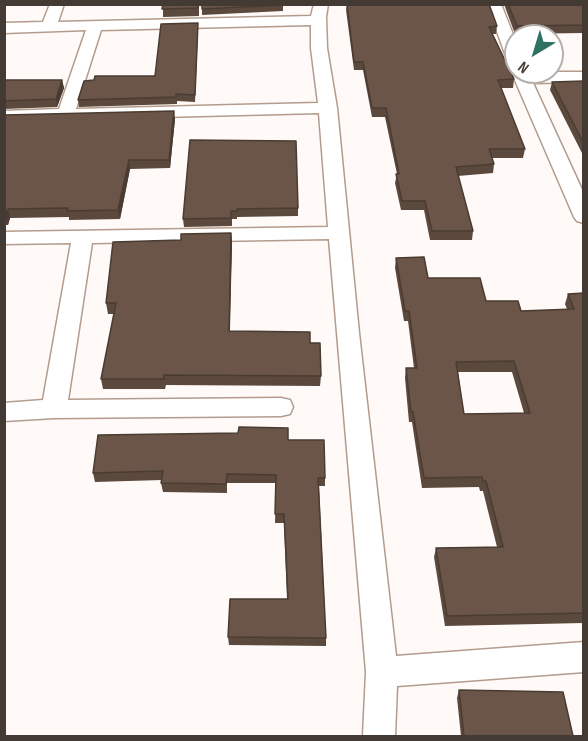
<!DOCTYPE html>
<html>
<head>
<meta charset="utf-8">
<style>
	body { margin:0 }
	#map { position:relative; width:588px; height:741px; overflow:hidden; background:#fffaf7; font-family:"Sofia Sans Condensed",sans-serif }
	canvas { display:block }
	.frame { position:absolute; inset:0; border:6px solid #433a33; pointer-events:none }
	.north { position:absolute; left:504px; top:24px; width:60px; height:60px; box-sizing:border-box; background:#fff; border:2px solid #b4b0ad; border-radius:50%; rotate:218deg; font-size:16px; font-weight:700; line-height:24px; text-align:center; color:#433a33 }
	.north::after { content:''; display:block; margin:auto; width:21px; height:27px; background:#2f7162; clip-path:polygon(50% 0,100% 100%,50% 72%,0 100%) }
</style>
</head>
<body>
<div id="map">
<canvas width="588" height="741"></canvas>
<div class="frame"></div>
<div class="north">N</div>
</div>
<script>
const ctx = document.querySelector('canvas').getContext('2d');
ctx.lineJoin = 'round';
function trace(path, color, width, dash) {
  ctx.strokeStyle = color;
  ctx.lineWidth = width;
  ctx.lineCap = dash ? 'butt' : 'round';
  ctx.setLineDash(dash || []);
  ctx.stroke(path);
}
function fillPath(path, color) {
  ctx.fillStyle = color;
  ctx.fill(path, 'evenodd');
}
const street = new Path2D(`
	M50,4H64L58,22L311,16L314,4H328L326,17L327,48L337,108L359,333L396,656L584,642V672L397,686L395,736H363L366,672L329,239L92,243L68,400L281,398L290,400L293,407L290,414L281,416L54,418L4,421V403L43,400L71,243L4,244V232L328,227L319,113L4,121V111L59,109L86,30L4,33V23L43,22ZM311,25V48L318,103L76,109L101,30Z
	M487,4H501L516,42V67L508,62Z
	M516,68V72H584V82L533,83L584,194V223L577,221L574,217L514,78L512,72Z`);
trace(street, '#b39c8d', 3);
fillPath(street, '#fff');
fillPath(new Path2D(`
	M163,4H199V16L163,17Z
	M283,4V11L202,15V9Z
	M347,4L497,26L496,34H492L514,79L513,88H501L525,149L523,158H492L494,164L493,173L458,176L473,231L472,240H430L424,210H401L395,183L397,174L385,117H372L363,70H354L346,10Z
	M505,4H584V33L515,34L505,7Z
	M198,30L195,102L177,101V104L79,107L78,100L94,80L155,76Z
	M4,80H62L64,88L57,107L4,109Z
	M584,81V157L550,90L552,82Z
	M4,115L175,119L170,168L130,169L120,219L69,220V217L10,218L8,225H4Z
	M190,140L298,208V216L237,217V219H232V226L184,227L183,219Z
	M231,233L232,243L230,331L310,343L321,376L320,386L166,385L165,389H103L101,379L114,314H108L106,303L181,240Z
	M396,258L428,278L486,301L521,311L567,309L565,304L568,294L584,293V623L445,626L434,557L436,548L497,547L483,491H480L479,487L422,488L412,422H409L405,378L406,368H414L408,321H404L395,268ZM458,372H512L524,413L464,414Z
	M288,440L325,478V486H319L326,638V646L229,645L228,637L287,599L284,523H275L276,483H227V493L163,492L161,483L162,480L95,482L93,473Z
	M459,690L573,736H461L457,698Z`), '#5b493e');
fillPath(new Path2D(`
	M62,80L64,88L57,107L56,99Z
	M174,111L175,119L170,168L169,160Z
	M129,160L130,169L120,219L118,210Z
	M8,209L10,218L8,225L5,217Z
	M231,233L232,243L229,342V331Z`), '#4a3c32');
const building = new Path2D(`
	M163,4H198V8L162,9Z
	M202,4H283V5L202,9Z
	M347,4H489L497,26L489,27L514,79L498,80L525,149H489L494,164L456,167L473,231H432L425,201H402L396,174H399L386,108H372L363,62H354Z
	M508,4H584V25L517,26Z
	M198,23L195,95L176,94V97L78,100L84,81L94,80L95,76H155L161,24Z
	M4,80H62L56,99L4,101Z
	M584,81V144L552,82Z
	M174,111L169,160H129L118,210L67,211L68,208L8,209L4,217V115Z
	M190,140L296,141L298,208L237,209V211H231V218L183,219Z
	M231,233L229,331L310,332V343H320L321,376L164,375V379H101L116,303H106L113,242L181,240V234Z
	M424,257L428,278H480L486,301H518L521,311L574,309L568,294L584,293V613L447,616L436,548L503,547L486,481H483L482,477L424,478L413,412H411L406,368H417L409,311H405L396,258ZM514,361L530,413L464,414L456,362Z
	M239,427L288,428V440H324L325,478H318L326,638L228,637L230,599H288L284,514H275L276,475L227,474L226,484L161,483L163,471L93,473L98,435L238,433Z
	M459,690L563,692L573,736H464Z`);
fillPath(building, '#6a5548');
trace(building, '#4a3c32', 1.5);
</script>
</body>
</html>
